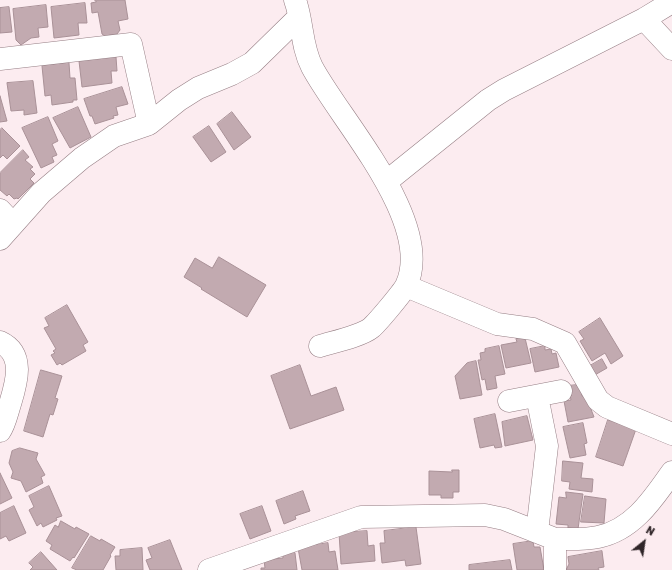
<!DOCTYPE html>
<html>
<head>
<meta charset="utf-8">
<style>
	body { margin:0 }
	#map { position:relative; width:672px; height:570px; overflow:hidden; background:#fcecf0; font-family:Rubik,sans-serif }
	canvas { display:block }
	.north { position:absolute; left:624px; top:522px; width:40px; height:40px; -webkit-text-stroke:3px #fcecf0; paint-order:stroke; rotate:30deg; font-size:11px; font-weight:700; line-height:16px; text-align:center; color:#302629 }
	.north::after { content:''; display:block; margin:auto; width:14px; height:18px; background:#302629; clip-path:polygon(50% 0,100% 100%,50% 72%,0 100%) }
</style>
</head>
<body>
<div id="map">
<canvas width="672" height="570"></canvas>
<div class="north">N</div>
</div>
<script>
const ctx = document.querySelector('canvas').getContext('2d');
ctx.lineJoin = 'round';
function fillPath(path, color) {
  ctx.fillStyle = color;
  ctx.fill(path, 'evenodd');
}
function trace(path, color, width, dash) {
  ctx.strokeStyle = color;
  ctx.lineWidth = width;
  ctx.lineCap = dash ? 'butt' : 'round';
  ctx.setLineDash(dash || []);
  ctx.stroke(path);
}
const building = new Path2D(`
	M95,0H125L128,19L118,21L120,30L117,34L105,36L102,34L98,12L92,13L91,3L96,2Z
	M85,3L87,23H78L79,35L54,38L51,7Z
	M46,5L48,27L38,28L39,37L31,38L21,45L16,40L13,9Z
	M9,7L12,32L0,33V8Z
	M116,57L117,71H111L112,83L82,87L79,61Z
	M69,63L70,78H75L77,100H73V102L52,105L51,95L45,96L42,66Z
	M33,81L37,113L24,115V110L11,111L7,83Z
	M122,87L128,104L116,107L118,115L113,116L114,118L95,124L92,116H90L84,99Z
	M0,96L7,121L0,122Z
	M78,107L91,137L70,148L53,118Z
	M232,112L251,137L234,150L217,124Z
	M48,117L58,141L52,144L57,155L52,157L54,162L41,168L22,128Z
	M209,126L226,152L211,162L193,137Z
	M2,128L20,146L7,159L3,155L0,158V130Z
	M23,150L29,157L25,160L33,167L30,169L35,174L30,179L34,183L18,199L17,198L14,199L9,194L7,196L0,190V173Z
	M219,257L266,285L247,317L201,289L202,288L184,277L195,258L212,268Z
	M67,305L88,342L83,345L86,351L62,365L60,363L57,365L51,355L55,353L53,351L56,349L44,328L49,326L45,318Z
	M600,318L623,356L611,364L605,353L592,361L580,341L584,339L579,332Z
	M525,338L531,363L506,368L501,345L517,342L516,339Z
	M499,346L505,374L495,376L497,388L487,390L485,379L482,380L478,360H481L480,353L485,352V349Z
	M545,346V350L551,349L552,354L556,353L559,367L535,372L530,349Z
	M602,359L607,368L593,376L588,367Z
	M476,361L482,395L460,399L455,376L467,363Z
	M300,365L311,396L336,387L344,410L290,429L271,376Z
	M41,370L62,376L55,398L58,399L53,415L50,414L43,437L24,431Z
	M576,385L581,390L582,396H585L587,399L594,417L568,422L564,401L571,400L568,386Z
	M495,414L502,447L495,448L494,445L480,448L474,419Z
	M527,416L533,440L505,446L502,422Z
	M608,420L636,429L623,466L596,457Z
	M583,423L587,443L584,444L586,455L570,458L563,427Z
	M20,448L38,453L36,459L45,475L41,477L43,483L26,492L21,481L11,478L13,472L9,463L12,451Z
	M563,461L583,463L581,478L593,479L592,492L569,489L570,482L562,481Z
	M452,470H459V492H453V498H441V495H429V471L452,472Z
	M0,473L12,498L0,504Z
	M49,486L62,516L56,518L57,520L43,527L41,523L37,526L29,510L34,507L29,496Z
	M303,491L310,511L295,516L296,519L284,524L276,501Z
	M566,492L583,494L578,529L568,528V525L556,524L559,497L566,498Z
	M585,496L606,499L604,523L581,522Z
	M14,506L26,533L9,541L6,536L0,539V513Z
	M262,506L271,531L250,539L240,514Z
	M61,521L75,529L76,527L89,534L74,558L73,557L70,561L50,549L52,545L46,541L55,525L58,527Z
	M416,527L421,564L406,566L405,560L382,563L380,543H385L384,531Z
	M367,531L368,546L374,545L375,561L341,564L339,533Z
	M91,536L100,541L101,539L115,547L110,555L111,556L103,570H77L72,568Z
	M170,540L182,570H150L146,560L152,558L148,548Z
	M533,541L534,547H540L544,570H517L513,544Z
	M328,543L329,552L335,551L338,570H302L298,548Z
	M142,548L143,570H116L115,556H120V550Z
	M602,551L604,567L598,568L599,570H566L569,564L568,557Z
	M41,552L57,570H30L33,567L29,563Z
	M295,553L297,570H261V568H265L264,560L283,558V555Z
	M510,560L512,570H469V565Z`);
fillPath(building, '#c2aab0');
trace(building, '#a99197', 1);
const street = new Path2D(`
	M295,0C303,22 301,46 312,67C340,120 436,223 406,286C402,293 378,322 371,328C361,336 333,342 320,346
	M644,19L672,49
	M0,59L131,44L149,124L114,136L82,158L41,193L0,239
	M149,124L179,100L198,88L232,74L252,63L299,17
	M386,182L488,100L504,90L644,19L672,2
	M0,210L13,224
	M406,286L497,324L533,329L565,343L598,400L607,407L672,434
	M0,342C26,354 16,384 10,404C7,413 5,424 0,431
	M537,396L547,446L537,532
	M509,401L561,391
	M555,539C569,539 584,540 598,537C633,530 653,499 672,472
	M209,570L361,517L485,515L504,519L555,539V570`);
trace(street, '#957e84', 23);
trace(street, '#fff', 22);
</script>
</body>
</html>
